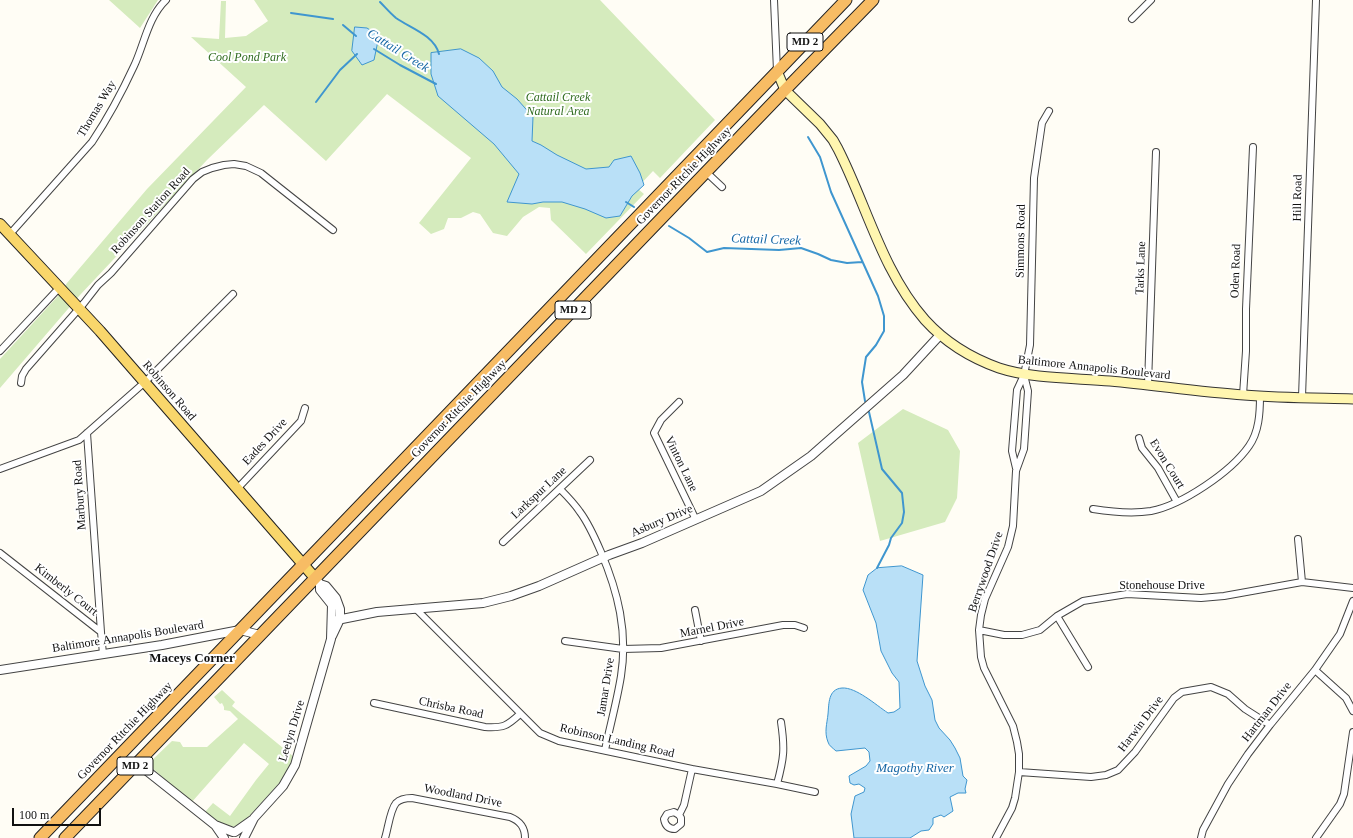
<!DOCTYPE html>
<html>
<head>
<meta charset="utf-8">
<style>
	body { margin:0 }
	#map { position:relative; width:1353px; height:838px; overflow:hidden; background:#fffdf5; font-family:"Times New Roman",serif }
	canvas { display:block }
	.scale { position:absolute; left:12px; top:808px; width:89px; height:18px; box-sizing:border-box; border:2px solid #111; border-top:0; padding-left:5px; font-size:12px; line-height:14px; white-space:nowrap; color:#111; -webkit-text-stroke:3px #fff; paint-order:stroke }
</style>
</head>
<body>
<div id="map">
<canvas width="1353" height="838"></canvas>
<div class="scale">100 m</div>
</div>
<script>
const ctx = document.querySelector('canvas').getContext('2d');
ctx.lineJoin = 'round';
function fillPath(path, color) {
  ctx.fillStyle = color;
  ctx.fill(path, 'evenodd');
}
function trace(path, color, width, dash) {
  ctx.strokeStyle = color;
  ctx.lineWidth = width;
  ctx.lineCap = dash ? 'butt' : 'round';
  ctx.setLineDash(dash || []);
  ctx.stroke(path);
}
function label(font, color, halo, rows, align = 'center') {
  ctx.font = font + ' "Times New Roman",serif';
  ctx.lineWidth = 4;
  ctx.setLineDash([]);
  ctx.textBaseline = 'middle';
  ctx.strokeStyle = halo;
  ctx.fillStyle = color;
  for (const [text, x, y, turn = 0] of rows) {
    ctx.save();
    ctx.translate(x, y);
    ctx.rotate((+turn || 0) * Math.PI / 180);
    ctx.textAlign = isNaN(turn) ? turn : align;
    if (halo) ctx.strokeText(text, 0, 0);
    ctx.fillText(text, 0, 0);
    ctx.restore();
  }
}
fillPath(new Path2D(`
	M109,0H158L140,28Z
	M254,0H600L715,120L660,178L653,171L637,188L644,194L586,254L551,220L550,208L539,207L523,217L507,236L493,233L480,214L473,212L461,218H448L444,229L431,234L419,223L471,158L387,94L326,161L264,105L207,160L80,295L0,388V359L57,297L67,283L147,189L246,87L191,37L219,39L221,1H226L225,38L246,36L268,21Z
	M903,409L948,430L960,451L957,498L945,522L880,541L858,443Z
	M222,690L235,702L232,706L294,757L293,768L243,823L240,825L231,827L223,825L205,812L213,803L230,816L256,780L269,764L244,743L191,803L148,764L172,741L180,742L183,747H207L238,719L230,711L224,710V707L222,703L220,704L214,697Z`), '#d5ebbd');
const water = new Path2D(`
	M355,27L367,28L379,36L374,60L362,65L352,51Z
	M461,49L479,58L493,71L502,87L517,99L533,117L532,141L541,145L557,155L586,169L609,167L614,160L631,156L640,173L644,185L632,196L620,216L606,218L585,209L562,202H543L532,204L507,202L519,174L494,144L438,96L431,74V53Z
	M902,566L923,575L917,661L925,686L932,700L935,720L939,728L950,740L955,748L960,758L963,776L967,780L965,789L966,793H958L950,797L953,811L944,817L941,815L933,818V824L929,830L921,831L910,838H854L851,814L855,796L864,792L865,788L859,784L854,785L850,783L849,776L866,766L870,761L869,752L865,748L836,751C833,748 829,746 828,742C824,732 827,724 828,714C829,704 828,689 842,688C856,687 876,705 888,713L894,712L900,708L899,682L892,673L881,651L876,623L863,590L868,575L877,568Z`);
fillPath(water, '#b9e0f7');
trace(water, '#3f96cf', 1);
trace(new Path2D(`
	M380,2C385,7 390,13 396,18C410,28 434,35 439,54
	M291,13L333,19
	M343,25L356,36
	M374,49L400,65L436,84
	M316,102L340,70L357,54
	M808,137L820,157L831,192L878,296L884,316V331L876,345L866,357L862,382L865,401
	M626,202L634,207
	M669,226L689,238L707,252L724,248L779,250L801,248L818,254L831,260L847,263L862,262
	M869,412L882,469L902,493L904,512L902,523L891,538L889,545L877,568`), '#3f96cf', 2);
const minor = new Path2D(`
	M774,0L777,71
	M1132,19L1151,0
	M706,172L722,187
	M10,234L92,142C108,118 122,92 134,66C144,45 148,17 166,0
	M0,351L60,287
	M21,383L22,376L26,369L84,303L98,285L111,273L193,179L202,172L212,168L224,165L234,164L246,166L261,173L333,230
	M1148,384L1156,152
	M1243,395L1246,351V309L1253,147
	M1302,397L1316,0
	M679,402L661,420L654,433L696,520
	M87,433L101,632
	M1139,438L1142,448L1158,468L1177,502
	M1016,468L1012,451L1017,390L1024,375L1030,345L1034,178L1042,123L1049,111
	M0,469L79,440L145,382L233,294
	M237,489L301,421L305,408
	M560,489C567,496 574,503 580,512C589,524 595,538 601,552C618,592 628,632 621,676C617,701 610,726 605,750
	M1093,509C1112,512 1132,514 1151,511C1182,505 1231,472 1249,446C1259,432 1260,413 1260,396
	M1298,539L1302,582
	M503,542L590,460
	M0,553L101,632L103,654
	M415,608L540,733L559,741L692,769L777,784L815,792
	M695,610L701,641
	M1057,616L1088,667
	M979,630L1004,635H1022L1040,630L1057,616L1083,601L1127,594L1201,598L1224,596L1302,582L1353,588
	M565,641L623,649L661,648L783,625H795L804,628
	M1315,670L1346,698L1353,711
	M374,703L485,727C504,728 507,726 520,714
	M1019,772L1091,777L1106,775L1118,770L1135,752L1174,698L1182,692L1211,687L1228,694L1245,709L1270,725
	M777,784C784,758 785,749 781,722
	M679,815L674,812L667,814L664,819C665,825 668,829 675,829L681,824V818L679,815L684,805L692,769
	M385,838C388,829 390,810 396,803C400,799 407,798 412,798L510,817C520,821 525,827 525,838
	M996,838L1012,808L1015,798L1019,772V754L1017,742L1013,726L984,668L981,657L979,630L981,615L985,599L1008,547L1013,526L1016,471L1024,449L1028,391L1024,375
	M1201,838L1203,830L1228,784L1248,754L1270,725L1315,670L1340,634L1353,601
	M1316,838L1340,804L1344,794L1353,732`);
const tertiary = new Path2D(`
	M320,584L326,586L336,598L340,609V619L332,636
	M332,621L377,612L483,603L511,596L539,586L609,555L642,543L761,491L811,456L903,375L940,335
	M0,670L162,645L240,630L260,635
	M137,763L215,825L233,832
	M215,825L224,838
	M235,832L252,820
	M244,838L254,818L283,786L295,765L331,639L332,605L320,590V584L315,578`);
const secondary = new Path2D(`
	M777,71L785,90L820,124L833,140L838,149C867,206 882,271 925,320C945,342 971,358 999,368C1032,379 1076,378 1110,381C1155,385 1199,392 1244,395C1280,398 1317,398 1353,399`);
const primary = new Path2D(`
	M0,224L100,331L315,578`);
const trunk = new Path2D(`
	M40,838L846,0
	M65,838L785,90L873,0`);
trace(minor, '#444', 8);
trace(tertiary, '#444', 10);
trace(secondary, '#333', 11);
trace(primary, '#222', 12);
trace(trunk, '#222', 13);
trace(minor, '#fff', 6);
trace(tertiary, '#fff', 8);
trace(secondary, '#fff6b0', 9);
trace(primary, '#f9d66b', 10);
trace(trunk, '#f7bc64', 11);
for (const [x, y, w] of [
	[805,42,36],
	[573,310,36],
	[135,766,36]
]) {
  const box = new Path2D();
  box.roundRect(x - w / 2, y - 9, w, 18, 3);
  ctx.fillStyle = '#fff';
  ctx.fill(box);
  trace(box, '#111', 1);
}
label('bold 11px', '#111', null, [
	["MD 2",805,42],
	["MD 2",573,310],
	["MD 2",135,766]
]);
label('italic 12px', '#2f6b1f', '#fff', [
	["Cool Pond Park",247,58],
	["Cattail Creek",558,98],
	["Natural Area",558,112]
]);
label('12px', '#111', '#fff', [
	["Thomas Way",97,109,-59],
	["Governor Ritchie Highway",684,176,-46],
	["Hill Road",1298,198,-89],
	["Robinson Station Road",151,211,-48],
	["Simmons Road",1021,241,-89],
	["Tarks Lane",1141,268,-88],
	["Oden Road",1236,271,-88],
	["Baltimore Annapolis Boulevard",1094,368,6],
	["Robinson Road",169,391,49],
	["Governor Ritchie Highway",459,409,-46],
	["Eades Drive",265,442,-47],
	["Vinton Lane",681,464,64],
	["Evon Court",1167,464,58],
	["Larkspur Lane",539,493,-43],
	["Marbury Road",80,495,-94],
	["Asbury Drive",662,521,-23],
	["Berrywood Drive",986,572,-71],
	["Stonehouse Drive",1162,586],
	["Kimberly Court",66,590,38],
	["Marnel Drive",712,628,-11],
	["Baltimore Annapolis Boulevard",128,637,-9],
	["Jamar Drive",606,687,-81],
	["Chrisba Road",451,708,12],
	["Hartman Drive",1267,712,-52],
	["Harwin Drive",1141,724,-53],
	["Governor Ritchie Highway",125,731,-46],
	["Leelyn Drive",292,731,-73],
	["Robinson Landing Road",617,741,13],
	["Woodland Drive",463,796,11]
]);
label('italic 13px', '#1768a6', '#fff', [
	["Cattail Creek",398,51,32],
	["Cattail Creek",766,240,2],
	["Magothy River",915,769]
]);
label('bold 13px', '#111', '#fff', [
	["Maceys Corner",192,659]
]);
</script>
</body>
</html>
